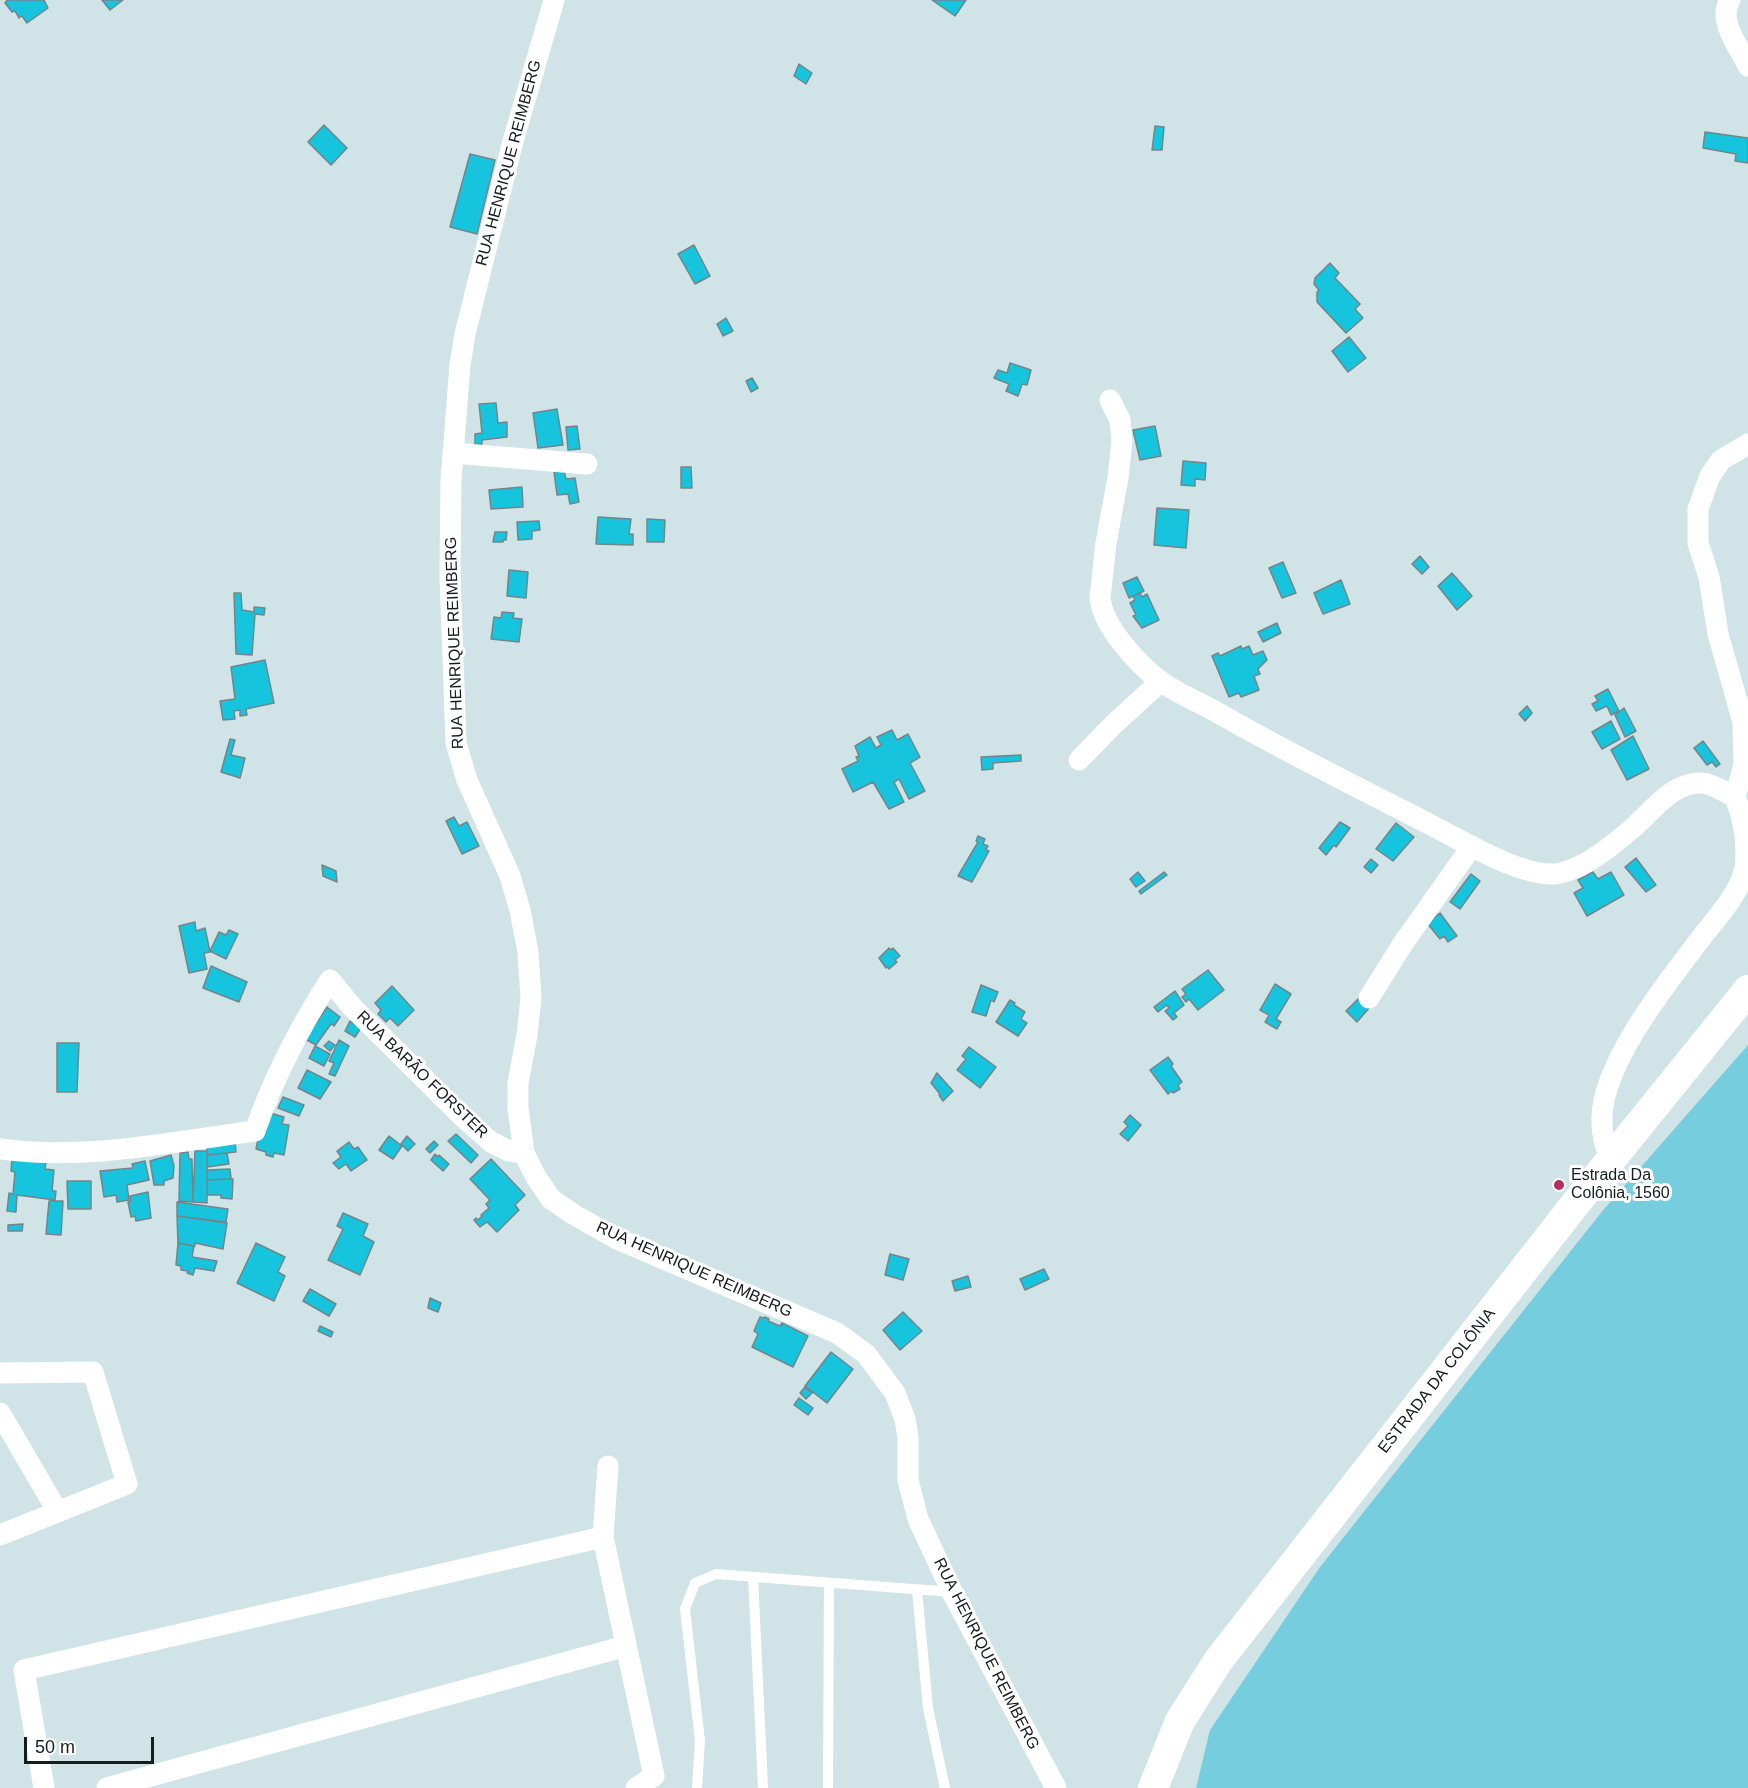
<!DOCTYPE html>
<html>
<head>
<meta charset="utf-8">
<style>
	body { margin:0 }
	#map { position:relative; width:1748px; height:1788px; overflow:hidden; background:#d0e4e8; font-family:Arial,sans-serif }
	canvas { display:block }
	.scale { position:absolute; left:24px; top:1737px; width:130px; height:27px; box-sizing:border-box; border:3px solid #161d1f; border-top:0; padding-left:8px; font-size:18px; line-height:21px; white-space:nowrap; color:#161d1f; -webkit-text-stroke:4px #fff; paint-order:stroke }
</style>
</head>
<body>
<div id="map">
<canvas width="1748" height="1788"></canvas>
<div class="scale">50 m</div>
</div>
<script>
const ctx = document.querySelector('canvas').getContext('2d');
ctx.lineJoin = 'round';
function fillPath(path, color) {
  ctx.fillStyle = color;
  ctx.fill(path, 'evenodd');
}
function trace(path, color, width, dash) {
  ctx.strokeStyle = color;
  ctx.lineWidth = width;
  ctx.lineCap = dash ? 'butt' : 'round';
  ctx.setLineDash(dash || []);
  ctx.stroke(path);
}
function label(font, color, halo, rows, align = 'center') {
  ctx.font = font + ' Arial,sans-serif';
  ctx.lineWidth = 6;
  ctx.setLineDash([]);
  ctx.textBaseline = 'middle';
  ctx.strokeStyle = halo;
  ctx.fillStyle = color;
  for (const [text, x, y, turn = 0] of rows) {
    ctx.save();
    ctx.translate(x, y);
    ctx.rotate((+turn || 0) * Math.PI / 180);
    ctx.textAlign = isNaN(turn) ? turn : align;
    if (halo) ctx.strokeText(text, 0, 0);
    ctx.fillText(text, 0, 0);
    ctx.restore();
  }
}
fillPath(new Path2D(`
	M1748,1045V1788H1196L1210,1730L1320,1567L1604,1209Z`), '#76cdde');
const building = new Path2D(`
	M7,0H44L48,8L27,23L22,16L19,18L15,11L12,12L5,3Z
	M102,0H123L110,10Z
	M932,0H966L955,16Z
	M799,64L812,73L806,84L794,76Z
	M324,125L347,148L331,165L308,142Z
	M1155,126L1164,127L1162,150H1152Z
	M1705,132L1748,138V163L1735,161L1736,154L1703,148Z
	M470,154L495,160L477,234L450,227Z
	M694,245L710,276L695,284L678,254Z
	M1330,263L1339,273L1335,278L1360,304L1355,309L1363,318L1346,333L1317,302V292L1319,290L1314,284L1315,278Z
	M726,318L733,331L723,336L717,324Z
	M1349,337L1366,358L1348,372L1332,351Z
	M1010,363L1031,370L1027,385L1022,384L1018,396L1006,391L1009,384L994,378L998,370L1007,373Z
	M752,378L758,388L751,392L746,381Z
	M496,403L498,423L507,422V437L482,440V444L475,445V434L482,433L479,404Z
	M557,409L563,445L538,448L533,413Z
	M577,426L580,449L568,450L566,427Z
	M1155,426L1161,456L1140,460L1133,430Z
	M1183,461L1206,463L1205,480L1195,479V486L1181,485Z
	M681,467H691L692,488H681Z
	M564,470L566,479L575,478L579,502L570,504L568,494L557,495L554,472Z
	M522,487L523,507L491,509L489,490Z
	M1157,508L1189,510L1186,548L1154,545Z
	M598,517L631,519L629,534H633V545L596,544Z
	M647,519L665,520L664,542H647Z
	M539,521L540,530L532,531V539L518,540L517,522Z
	M495,532H507L506,540H503V542H493Z
	M1420,556L1429,567L1422,574L1412,564Z
	M1283,562L1296,593L1282,598L1269,568Z
	M509,570L528,572L526,598L507,596Z
	M1452,573L1472,596L1457,610L1438,586Z
	M1137,577L1144,591L1129,598L1123,583Z
	M1341,580L1350,604L1323,614L1314,593Z
	M234,593H241L242,610L254,612V607L265,608L264,615L255,614L252,655L236,654Z
	M1140,593L1142,597L1147,594L1159,620L1142,628L1133,616L1136,615L1130,603L1135,600L1133,596Z
	M502,612L514,613L513,618L522,619L519,642L491,639L494,617L501,618Z
	M1277,623L1281,633L1263,642L1258,632Z
	M1241,646L1242,649L1249,646L1253,655L1263,651L1267,660L1258,669L1260,674L1254,676L1259,690L1241,697L1239,693L1229,697L1212,656L1218,653L1220,656Z
	M265,660L274,703L246,709L247,715L240,716V710L234,711L235,719L223,720L220,701L235,699L231,667Z
	M1608,689L1619,711L1611,715L1607,706L1596,711L1592,704L1598,701L1595,696Z
	M1527,706L1532,713L1525,721L1519,714Z
	M1624,708L1636,731L1625,737L1615,715Z
	M1611,721L1620,739L1602,749L1592,732Z
	M892,730L897,740L908,734L920,757L910,763L925,791L909,799L899,779L894,782L904,802L889,809L873,782L853,792L842,769L858,761L856,757L859,756L855,746L870,737L876,748L881,745L877,737Z
	M1633,736L1649,769L1627,780L1611,750Z
	M230,739L235,740L231,755L245,758L240,778L221,772Z
	M1703,741L1720,764L1716,767L1712,762L1707,765L1694,748Z
	M1021,755V761L993,763V769L982,770L981,757Z
	M454,817L459,826L467,822L479,846L462,854L446,821Z
	M1340,822L1350,828L1336,847L1334,845L1326,855L1319,848Z
	M1396,823L1414,837L1393,861L1376,849Z
	M978,836L985,839L983,844L988,846L986,850L989,851L972,882L958,876L978,842L976,841Z
	M1636,858L1656,885L1646,892L1625,867Z
	M1371,859L1378,865L1371,873L1364,867Z
	M322,865L336,871L337,882L323,876Z
	M1138,872L1145,881L1136,887L1130,879Z
	M1164,872L1167,875L1141,894L1139,891Z
	M1593,872L1598,879L1611,872L1624,895L1587,916L1574,893L1583,888L1578,880Z
	M1471,874L1480,881L1460,909L1450,902Z
	M1440,913L1457,936L1448,942L1444,936L1440,939L1427,923Z
	M195,922L196,931L205,928L210,952L204,953L207,969L189,973L179,926Z
	M229,930L238,934L226,959L210,951L219,932L226,935Z
	M889,948L891,950L893,948L900,956L895,960L897,962L889,969L888,967L886,968L879,958Z
	M211,966L247,982L239,1002L203,988Z
	M1208,970L1224,990L1198,1010L1189,999L1186,1002L1182,997L1186,994L1182,989Z
	M1275,984L1291,994L1276,1019L1281,1022L1277,1029L1265,1022L1269,1015L1260,1010Z
	M981,985L998,992L994,1002L991,1000L986,1016L972,1012Z
	M392,986L414,1010L398,1026L390,1018L386,1022L378,1014L381,1010L375,1003Z
	M1175,991L1184,1005L1174,1013L1177,1017L1173,1020L1165,1011L1169,1008L1167,1005L1158,1012L1154,1007Z
	M1360,997L1370,1007L1357,1022L1346,1011Z
	M1010,1000L1015,1003L1014,1005L1025,1012L1021,1019L1027,1023L1018,1036L996,1022Z
	M327,1007L340,1017L334,1026L331,1024L316,1045L305,1039Z
	M350,1021L361,1028L355,1037L345,1031Z
	M339,1040L349,1046L335,1076L329,1074L334,1063L329,1061Z
	M329,1041L335,1045L330,1051L324,1046Z
	M57,1043H79L77,1092H57Z
	M315,1046L330,1054L324,1066L309,1058Z
	M969,1047L996,1067L980,1088L957,1070L966,1059L962,1056Z
	M1168,1057L1173,1064L1171,1066L1182,1082L1178,1085L1180,1089L1173,1093L1172,1091L1168,1094L1150,1070Z
	M307,1070L331,1082L320,1099L298,1088Z
	M937,1073L953,1091L943,1101L939,1095L940,1094L931,1083Z
	M283,1097L304,1105L299,1116L278,1108Z
	M270,1113L284,1117L282,1124L289,1125L284,1155L274,1153L273,1157L266,1155V1152L256,1149L262,1119Z
	M1130,1115L1141,1125L1128,1141L1120,1134L1128,1126L1124,1122Z
	M456,1134L478,1155L471,1163L448,1141Z
	M389,1136L402,1146L393,1159L379,1150Z
	M407,1136L415,1144L408,1151L401,1144Z
	M235,1141L236,1152L207,1155V1144Z
	M434,1141L438,1145L430,1153L426,1149Z
	M349,1142L354,1149L358,1147L367,1160L351,1171L346,1164L339,1169L333,1163L341,1157L337,1151Z
	M195,1151H207V1203L193,1202Z
	M188,1152L189,1159H192L193,1202L179,1201L180,1153Z
	M227,1153L229,1164L207,1167V1155Z
	M435,1154L438,1157L439,1155L449,1164L443,1171L431,1160Z
	M171,1155L174,1166L173,1178L164,1181V1185H154L150,1161Z
	M12,1158L46,1162L45,1169L54,1170L52,1191H56L55,1200L17,1195L16,1212L7,1211L9,1193L13,1194L15,1172L11,1171Z
	M491,1159L525,1195L515,1205L519,1210L497,1232L487,1222L480,1227L474,1220L476,1218L478,1220L482,1216L481,1215L489,1208L486,1204L490,1200L470,1179Z
	M145,1161L149,1180L127,1185L129,1200L117,1202L116,1195L104,1197L100,1171L133,1168L132,1164Z
	M230,1169L231,1179L207,1180V1170Z
	M233,1179L232,1199L221,1198V1195H207V1180Z
	M67,1181H91V1209H68Z
	M148,1192L151,1218L136,1221L135,1216L131,1217L128,1202L131,1201L130,1196Z
	M49,1201H63L61,1235L46,1234Z
	M177,1202L228,1209L226,1222L177,1216Z
	M343,1213L368,1224L363,1236L374,1242L360,1275L328,1260L343,1229L337,1226Z
	M177,1216L227,1223L223,1249L195,1243V1246L178,1243Z
	M23,1224L22,1231H8V1225Z
	M178,1243L194,1246L192,1257L217,1261L214,1271L195,1268L193,1275L187,1273L188,1271L181,1270V1266L176,1265Z
	M256,1243L285,1257L278,1272L285,1276L274,1301L237,1283Z
	M890,1254L909,1259L903,1280L885,1275Z
	M1044,1269L1049,1279L1025,1290L1020,1279Z
	M968,1276L971,1287L955,1291L952,1281Z
	M310,1289L336,1304L329,1316L303,1301Z
	M430,1298L441,1303L438,1312L428,1308Z
	M903,1312L922,1331L900,1350L883,1330Z
	M760,1317L764,1318L765,1317L769,1319L768,1321L780,1326L782,1323L808,1336L793,1367L752,1347L758,1334L754,1331Z
	M320,1326L333,1332L331,1337L318,1331Z
	M831,1352L853,1369L827,1403L805,1386Z
	M805,1387L812,1393L806,1399L800,1393Z
	M799,1398L813,1408L808,1415L794,1405Z`);
fillPath(building, '#16c4dd');
trace(building, '#738589', 1.5);
trace(new Path2D(`
	M753,1577L763,1788
	M917,1590L928,1708L945,1788
	M697,1788L700,1741L685,1609L695,1583L716,1574L952,1592
	M828,1788L829,1583`), '#fff', 10);
trace(new Path2D(`
	M554,0L512,145L465,334L460,365L451,480L450,576L456,743L467,780L510,876L520,910L528,952L531,998L527,1035L518,1083V1108L524,1153L536,1177L551,1199L573,1214L615,1238L837,1333L866,1354L895,1393L905,1419L908,1437V1480L918,1519L952,1592L1056,1788
	M1730,0C1717,20 1739,47 1748,66
	M1110,400L1120,420L1122,440L1118,478L1106,543L1100,598C1103,627 1138,664 1160,681C1178,694 1201,703 1220,714C1288,753 1359,788 1429,824C1463,841 1517,875 1554,874C1563,874 1572,869 1580,866C1600,856 1618,841 1635,826C1653,810 1674,781 1702,783C1713,784 1725,792 1735,797C1744,820 1748,844 1745,869C1737,898 1716,918 1698,942C1666,984 1603,1063 1602,1117C1601,1133 1605,1146 1611,1161
	M453,453L587,464
	M1079,760L1113,725L1161,681
	M1735,797L1744,765L1743,722L1718,634L1709,577L1698,543V509L1710,476L1721,460L1748,444
	M1369,998L1402,945L1472,846
	M0,1149C84,1161 171,1142 255,1131C273,1079 300,1027 330,980L352,1007L465,1119L491,1142L509,1151L524,1153
	M0,1373L93,1372L127,1484L0,1535
	M0,1413L58,1512
	M608,1466L603,1537L654,1776L636,1788
	M44,1788L24,1670L603,1537
	M107,1788L626,1646`), '#fff', 21);
trace(new Path2D(`
	M1153,1788L1180,1721L1218,1661L1576,1203L1748,990`), '#fff', 30);
for (const [x, y, r, color] of [
	[1559,1185,6,"#b82c64"]
]) {
  const dot = new Path2D();
  dot.arc(x, y, r, 0, 2 * Math.PI);
  ctx.fillStyle = color;
  ctx.fill(dot);
  trace(dot, '#fff', 2);
}
label('16px', '#161d1f', '#fff', [
	["RUA HENRIQUE REIMBERG",509,163,-75],
	["RUA HENRIQUE REIMBERG",455,643,-92],
	["RUA BARÃO FORSTER",422,1075,44],
	["RUA HENRIQUE REIMBERG",694,1270,24],
	["ESTRADA DA COLÔNIA",1437,1381,-52],
	["RUA HENRIQUE REIMBERG",986,1654,63]
]);
label('16px', '#161d1f', '#fff', [
	["Estrada Da",1571,1176],
	["Colônia, 1560",1571,1194]
], 'left');
</script>
</body>
</html>
